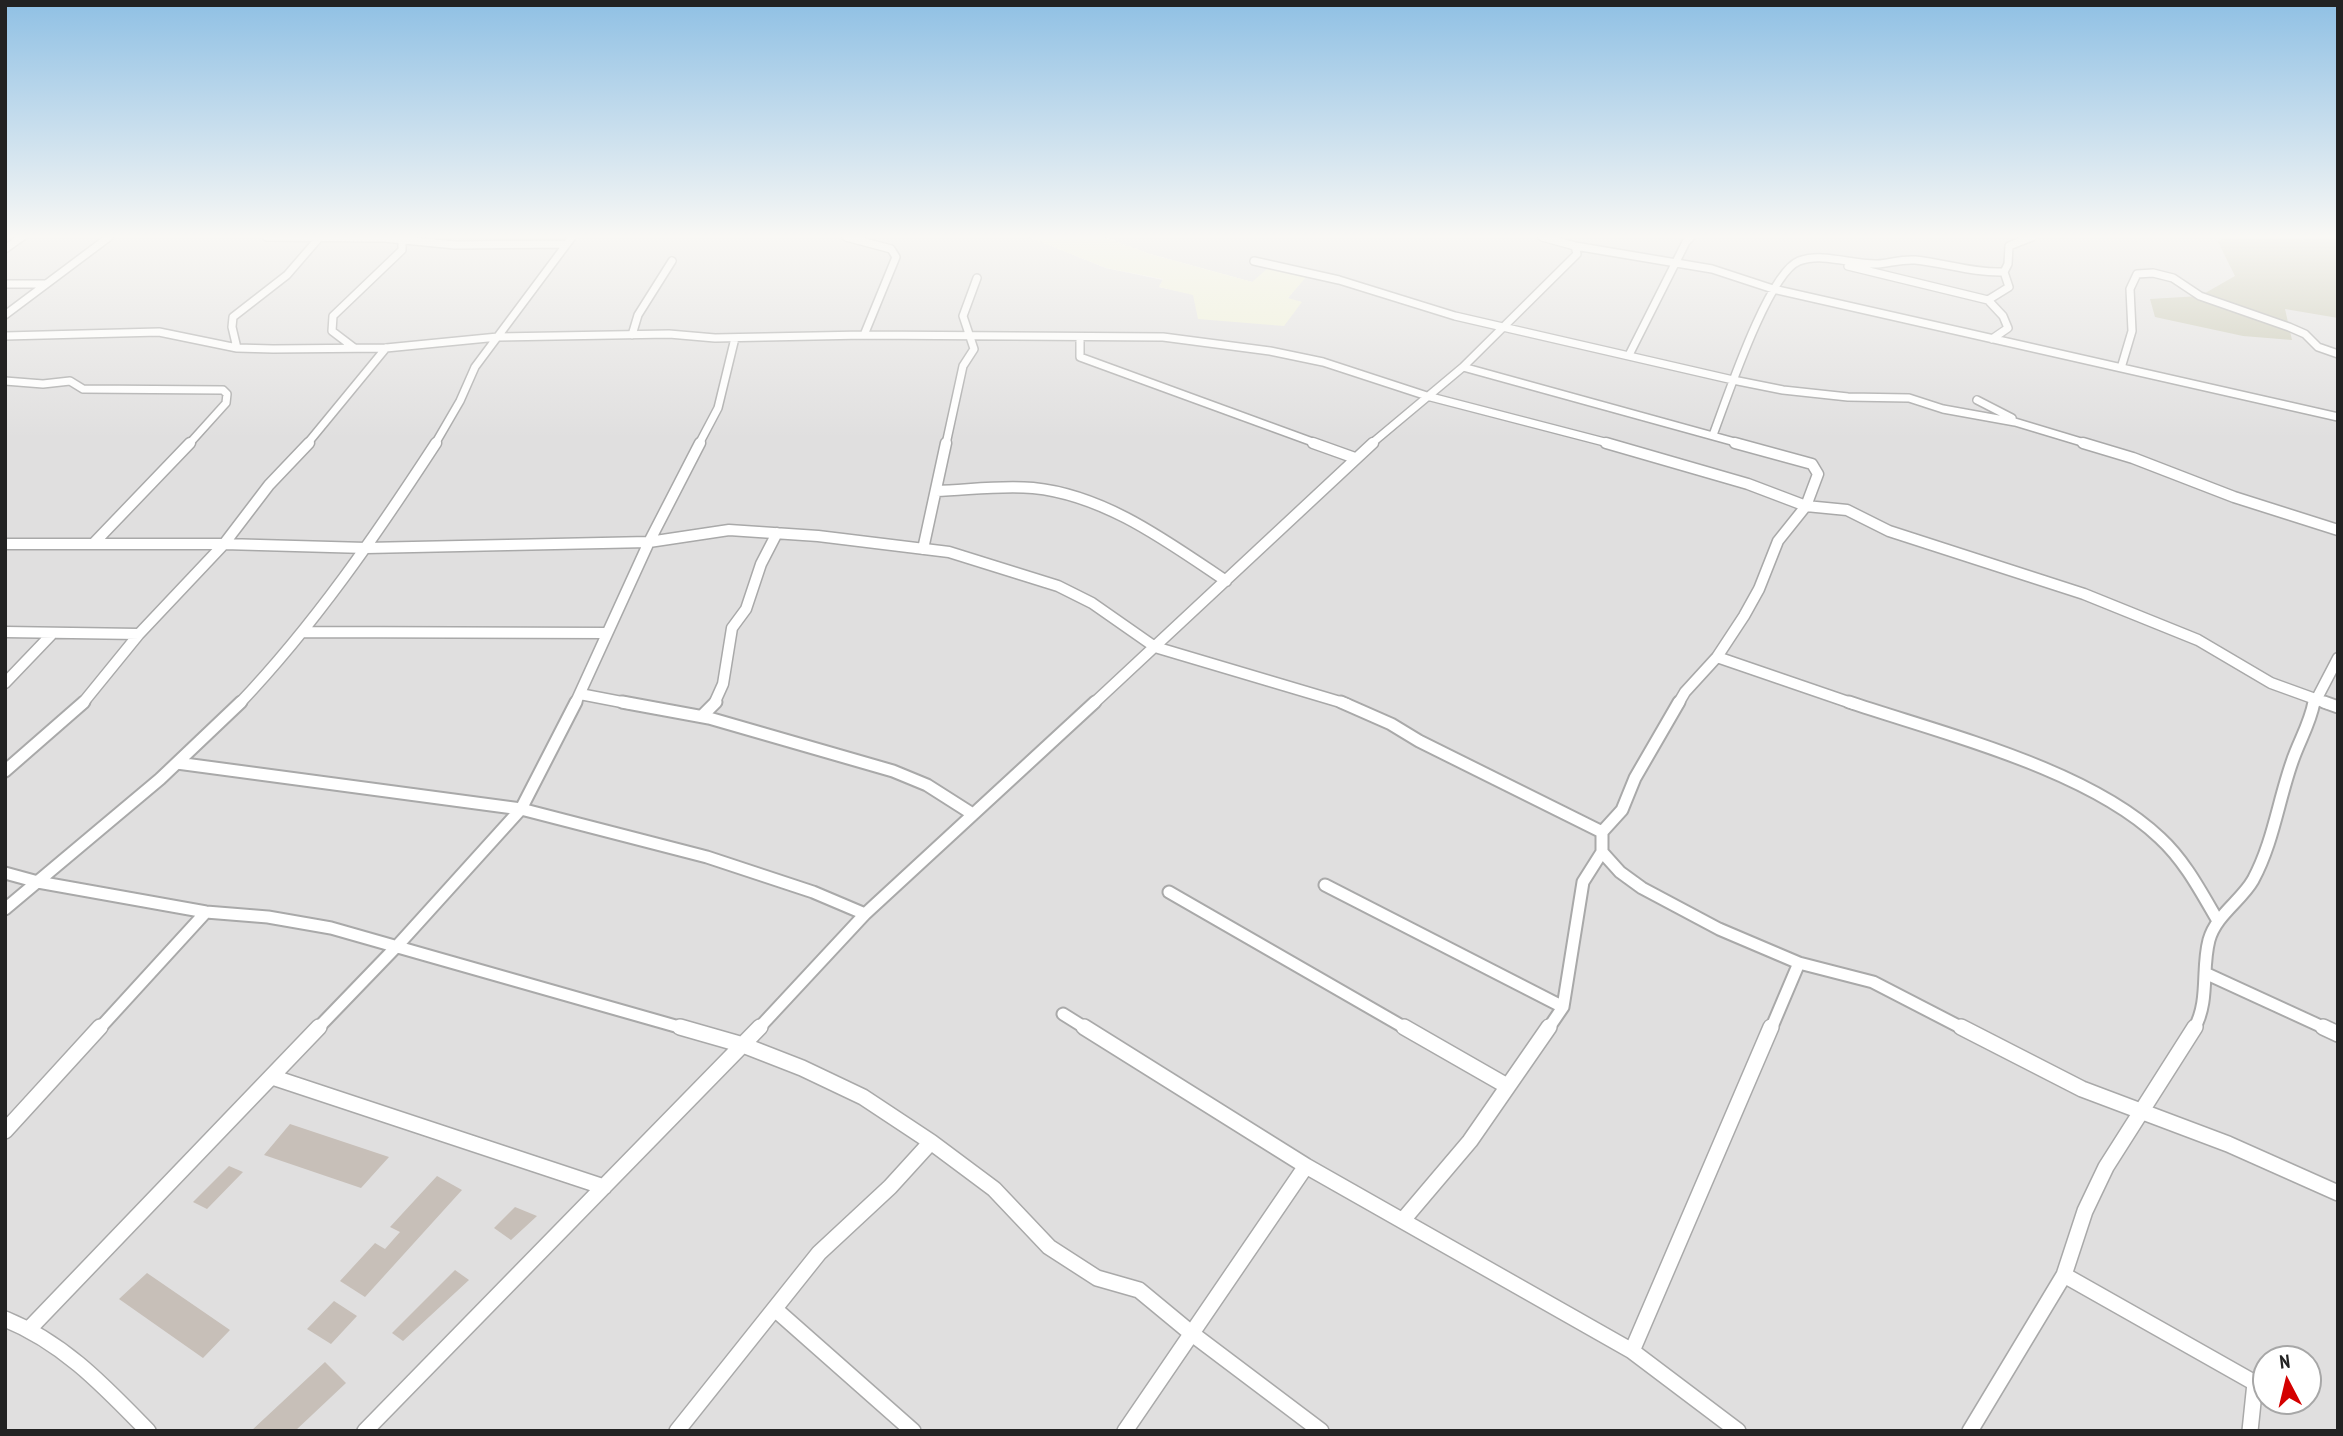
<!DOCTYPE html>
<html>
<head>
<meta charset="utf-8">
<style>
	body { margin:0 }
	#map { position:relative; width:2343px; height:1436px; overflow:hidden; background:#f2efe9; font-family:"PT Sans Narrow",sans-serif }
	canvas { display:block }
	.frame { position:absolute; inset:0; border:7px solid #222; pointer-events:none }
	.north { position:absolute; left:2252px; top:1345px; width:70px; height:70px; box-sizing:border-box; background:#fff; border:2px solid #a7a7a7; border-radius:50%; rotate:353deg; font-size:19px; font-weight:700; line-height:28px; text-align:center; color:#222 }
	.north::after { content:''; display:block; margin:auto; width:24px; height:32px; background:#d40000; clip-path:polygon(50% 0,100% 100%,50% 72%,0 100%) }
</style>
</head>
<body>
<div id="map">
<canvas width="2343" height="1436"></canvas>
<div class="frame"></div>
<div class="north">N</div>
</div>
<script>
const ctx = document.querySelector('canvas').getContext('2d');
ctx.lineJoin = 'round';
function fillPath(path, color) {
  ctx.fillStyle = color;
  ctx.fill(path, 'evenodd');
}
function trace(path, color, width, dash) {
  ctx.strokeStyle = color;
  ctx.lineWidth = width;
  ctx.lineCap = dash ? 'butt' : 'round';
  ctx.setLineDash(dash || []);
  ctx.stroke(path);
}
fillPath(new Path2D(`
	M5,237H1029L1106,268L1163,280L1159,287L1193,294L1301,302L1287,299L1306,276L1252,282L1150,254L1104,237H2338V1431H5ZM2266,1359H2308V1401H2266Z`), '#e0dfdf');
fillPath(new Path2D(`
	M2225,237H2286L2304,240V237H2338V318L2285,309L2292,340L2243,336L2155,317L2150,299L2200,296L2235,276L2218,242Z`), '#c7c7b4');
fillPath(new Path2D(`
	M1029,237H1104L1150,254L1252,282L1268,268L1307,276L1288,298L1302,302L1284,326L1198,319L1193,295L1159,287L1163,279L1106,268Z`), '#eef0d5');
fillPath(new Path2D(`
	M290,1124L389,1157L361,1188L264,1155Z
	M229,1166L243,1172L207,1209L193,1202Z
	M437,1176L462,1190L365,1297L340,1281L375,1243L385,1249L400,1232L390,1227Z
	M515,1207L537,1216L511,1240L494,1228Z
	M455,1270L469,1280L403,1341L392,1333Z
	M147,1273L230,1330L203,1358L119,1299Z
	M334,1301L357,1316L331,1344L307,1329Z
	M325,1362L346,1383L295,1431H251Z`), '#c7bfb8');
const streetFar3 = new Path2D(`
	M267,237L384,238L455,245L566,244
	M846,237L891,249L896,257L864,335
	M1542,237L1575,246L1712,269L1773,289L2338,417
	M5,249L22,237
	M1254,261L1339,280L1455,316L1733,380L1783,390L1848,397L1909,398L1943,409L2015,422L2088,444
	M1848,266L1988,300
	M5,284H45
	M5,315L109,237
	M632,335L638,315L672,261
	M5,336L159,332L237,348L273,349L386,348L498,337L669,334L715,338L864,335L1163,337L1270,351L1323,362L1427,396L1612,444
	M1080,337V357L1318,444
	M1992,339L2008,328L2003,316L1988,300L2009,287L2004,272
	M353,347L332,331L333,316L402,250V241
	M237,348L232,327L233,317L287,275L319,238
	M1629,355L1686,242L1691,237
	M1463,367L1742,444
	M2121,368L2132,331L2130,289L2137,274L2153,273L2173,278L2200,296L2289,327L2305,334L2318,347L2338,354
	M5,381L43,384L70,381L83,389L223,390L227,394L226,403L189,444
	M1977,400L2012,418
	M1713,435C1726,401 1768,273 1799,261C1824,252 1852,265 1878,264C1890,263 1902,259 1915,260C1945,263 1973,273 2004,272L2008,264L2009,246L2032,237
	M307,444L386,348
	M435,444L460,401L475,367L572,237
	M699,444L718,408L735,338
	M946,444L963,366L974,349L963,316L977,278
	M1371,444L1463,367L1577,254L1575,246`);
const streetFar2 = new Path2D(`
	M1313,443L1355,458
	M1606,443L1748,484L1806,506L1847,510L1889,531L2084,594L2198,640L2271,683L2329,704
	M2083,443L2133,458L2234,497L2338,530
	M936,491C968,490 1001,485 1033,488C1105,495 1168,542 1226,581
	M94,543L190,443
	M5,544H224L366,548L649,542L729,530L818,536L949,552L1058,586L1092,603L1155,647L1347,704
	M923,549L946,443
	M5,632L139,634
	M304,632L607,633
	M1717,657L1854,704
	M5,683L51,635
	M580,694L632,704
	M82,704L139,634L224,544L269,485L309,443
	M239,704C315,624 376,535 436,443
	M575,704L649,542L700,443
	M714,704L723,684L732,628L746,609L761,564L777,533
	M1093,704L1373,443
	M1678,704L1685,692L1717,657L1744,616L1759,589L1778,541L1806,506L1818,474L1812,464L1735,443
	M2314,704L2338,658`);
const streetFar1 = new Path2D(`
	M622,702L709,718L893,771L927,785L971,813
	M1341,702L1391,724L1419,741L1602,832
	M1849,702C1944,734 2088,769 2160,838C2185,861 2201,892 2218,921
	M2324,702L2338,707
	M702,716L716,702
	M177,763L521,809L707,857L813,892L865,914
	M5,771L84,702
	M1602,852L1620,872L1642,888L1719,929L1799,963L1873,982L1964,1029
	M5,873L38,882L206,912L268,917L331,928L686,1029
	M1325,885L1563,1007
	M1169,892L1407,1029
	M5,909L160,779L241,702
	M2205,973L2327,1029
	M1063,1014L1087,1029
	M99,1029L206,912
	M317,1029L398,945L521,809L576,702
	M758,1029L865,914L1095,702
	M1548,1029L1563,1007L1583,882L1602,852V832L1622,810L1635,778L1679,702
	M1771,1029L1799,963
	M2194,1029C2210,1000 2201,970 2209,940C2216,915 2241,901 2253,880C2273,843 2278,802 2292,762C2299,741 2310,724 2314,702`);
const street = new Path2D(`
	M680,1027L743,1045L802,1068L863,1097L931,1142L994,1189L1049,1247L1097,1278L1139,1290L1191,1333L1321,1431
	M1084,1027L1306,1166L1632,1351L1738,1431
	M1404,1027L1507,1086
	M1961,1027L2082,1089L2228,1144L2338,1193
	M2323,1027L2338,1034
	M272,1077L604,1187
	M5,1131L100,1027
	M1403,1220L1470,1141L1549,1027
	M2064,1275L2255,1383L2250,1431
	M776,1310L913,1431
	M5,1319C64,1343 104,1386 148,1431
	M30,1328L319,1027
	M1632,1351L1771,1027
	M365,1431L760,1027
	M677,1431L819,1253L890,1187L931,1142
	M1125,1431L1306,1166
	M1970,1431L2064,1275L2085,1211L2106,1167L2195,1027`);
trace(streetFar3, '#a9a9a9', 10);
trace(streetFar2, '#a9a9a9', 13);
trace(streetFar1, '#a9a9a9', 15);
trace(street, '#a9a9a9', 18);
trace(streetFar3, '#fff', 7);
trace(streetFar2, '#fff', 10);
trace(streetFar1, '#fff', 11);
trace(street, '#fff', 15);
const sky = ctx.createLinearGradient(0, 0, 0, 438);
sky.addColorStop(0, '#8fc0e4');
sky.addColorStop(0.54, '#f9f8f5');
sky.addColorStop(1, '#f9f8f500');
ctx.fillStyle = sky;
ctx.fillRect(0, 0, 2343, 438);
</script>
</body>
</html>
